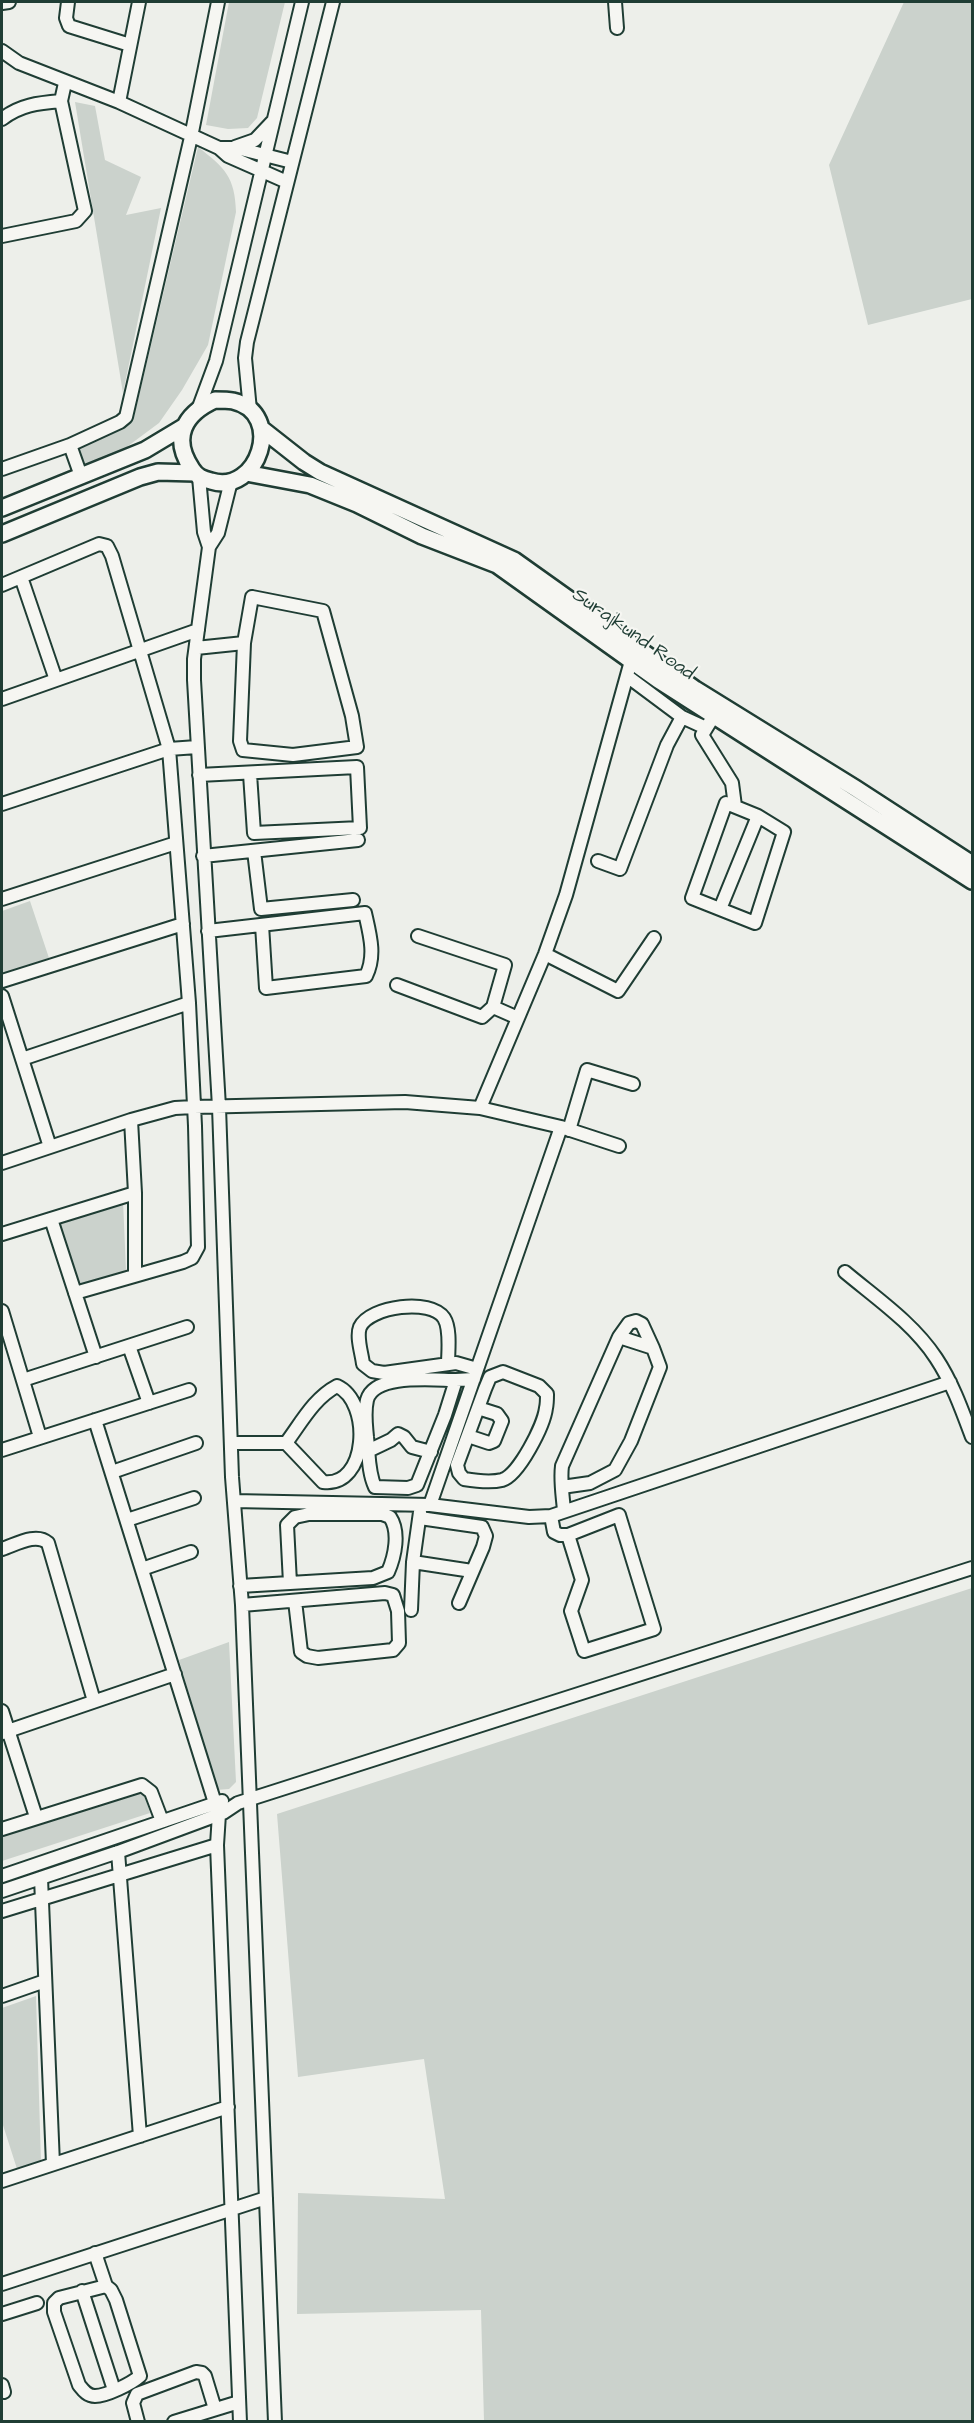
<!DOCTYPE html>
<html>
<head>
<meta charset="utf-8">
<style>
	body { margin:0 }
	#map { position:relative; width:974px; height:2423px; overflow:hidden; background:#edefea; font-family:"Architects Daughter",sans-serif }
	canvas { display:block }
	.frame { position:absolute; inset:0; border:3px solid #1f3d34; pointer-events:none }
</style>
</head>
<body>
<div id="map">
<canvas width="974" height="2423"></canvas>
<div class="frame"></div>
</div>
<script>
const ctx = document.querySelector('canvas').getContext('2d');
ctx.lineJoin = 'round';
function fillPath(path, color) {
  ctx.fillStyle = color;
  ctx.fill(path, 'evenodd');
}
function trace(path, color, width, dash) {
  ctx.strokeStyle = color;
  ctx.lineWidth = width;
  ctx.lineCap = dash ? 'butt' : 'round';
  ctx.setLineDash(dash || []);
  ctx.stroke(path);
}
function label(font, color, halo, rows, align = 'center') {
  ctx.font = font + ' "Architects Daughter",sans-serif';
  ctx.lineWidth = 4.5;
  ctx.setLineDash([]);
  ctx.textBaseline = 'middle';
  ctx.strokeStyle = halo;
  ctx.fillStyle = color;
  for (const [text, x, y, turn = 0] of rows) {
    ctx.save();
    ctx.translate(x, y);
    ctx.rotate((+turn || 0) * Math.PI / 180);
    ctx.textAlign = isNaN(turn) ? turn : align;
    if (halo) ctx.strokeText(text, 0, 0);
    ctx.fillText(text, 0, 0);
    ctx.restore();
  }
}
fillPath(new Path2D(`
	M229,2H285L257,118L248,128L228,129L206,125Z
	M904,2H972V299L868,325L829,165Z
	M75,102L95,106L105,160L141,177L126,215L161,208L123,393Z
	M198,147C225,168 235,177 236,212L208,345L182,390L159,423L124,449L84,467L76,445L133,421Z
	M30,901L49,958L2,974V911Z
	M123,1200L126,1271L80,1286L59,1222Z
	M972,1588V2421H484L481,2310L297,2314L298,2193L445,2199L424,2059L298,2077L277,1814Z
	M229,1642L236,1782L229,1789L216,1790L179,1660Z
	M142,1788L150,1813L2,1861V1834Z
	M36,1996L41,2163L18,2172L2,2122V2008Z`), '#cbd2cc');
const minor = new Path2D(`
	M68,2L66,18L69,26L130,45
	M615,2L617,28
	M2,3L9,2
	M2,51L19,63L119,102L219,148L228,156L287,182
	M119,102L139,2
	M2,119C20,105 38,103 61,101
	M235,147L255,140L272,122
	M219,148H237L292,162
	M2,236L76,221L85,211L61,101L65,83
	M199,407L216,361L302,2
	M250,410L245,358L247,342L333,2
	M70,445L81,476
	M2,469L70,445L120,422L126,417L191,137L218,2
	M199,477L204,532L209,547
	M231,481L218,533L209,547L194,659V680L219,1107L232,1477L242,1605L275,2422
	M21,577L56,680
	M2,585L99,544L107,546L112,556L169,749L189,1003L195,1126L198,1247L192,1258L183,1262L75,1293
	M252,597L323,611L352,716L357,747L293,755L243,750L240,741L244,643Z
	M196,648L244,643
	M627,676L682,717L706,728
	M2,699L198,630
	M713,717L702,735L732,783L735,806
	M199,775L357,767L360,828L254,833L250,774
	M2,804L169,749L197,747
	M254,851L261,909L353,900
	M203,856L358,840
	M598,861L620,869L667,745L682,717
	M2,899L176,843
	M720,909L758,816L726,803L692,898L755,923L784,832L758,816
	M208,931L365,913C370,935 376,956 366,976L266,988L262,925
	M418,936L505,965L493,1007
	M545,954L618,991L654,938
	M2,981L183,924
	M397,985L482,1017L493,1007L518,1018
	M2,996L50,1147
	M22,1059L189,1003
	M480,1108L545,954L566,895L631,661
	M131,1120L135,1193V1275
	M569,1130L587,1070L633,1084
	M2,1163L131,1120L175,1108L194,1107L405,1102L480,1108L561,1127L619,1146
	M51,1219L96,1357
	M2,1234L135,1193
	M845,1272C876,1298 913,1323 936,1358C952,1382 962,1410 972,1437
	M2,1311L40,1437
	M619,1337L629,1323L636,1321L642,1324L653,1348
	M129,1346L149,1403
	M448,1364C448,1352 451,1329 444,1318C431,1298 370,1306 360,1327C356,1337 362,1354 363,1364L372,1371L384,1373L456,1363L477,1369
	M503,1372L539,1386L547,1394C547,1399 547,1404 546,1408C544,1425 519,1475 502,1480C490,1483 476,1481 464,1479L459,1473L457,1465L485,1389L490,1377Z
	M23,1380L187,1327
	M456,1380C434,1380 374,1373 367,1400C364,1413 366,1425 367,1437C369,1454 368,1472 375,1487L408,1488L417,1485L445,1415L456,1380L474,1379
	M95,1420L215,1803
	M468,1436L489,1443L494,1441L502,1421L497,1414L478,1408
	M232,1443H286L323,1482C368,1488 372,1402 337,1386C314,1398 301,1423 286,1443
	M2,1450L189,1390
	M368,1451L391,1440L398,1434L404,1437L412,1447L431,1452
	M112,1472L196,1443
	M562,1487L590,1483L615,1470L631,1441L660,1367L653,1348L619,1337L562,1466C560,1481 563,1497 564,1511
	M234,1501L430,1505L529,1517L551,1516L950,1382
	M430,1505L561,1127
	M551,1516L554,1532L560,1535H568L619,1515L654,1629L584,1651L571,1611L582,1580L568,1535
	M420,1518L482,1527L486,1536L483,1547L459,1603
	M127,1520L194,1498
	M2,1549C15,1545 36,1532 48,1543L94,1701
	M413,1562L472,1571
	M142,1569L191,1552
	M240,1586L373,1578L388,1572C395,1556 400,1532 390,1517L382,1514H309L295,1517L287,1525L290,1583
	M242,1605L385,1593L393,1595L398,1611L399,1643L393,1650L318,1658L307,1656L301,1652L295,1601
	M411,1610L413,1562L420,1512
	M2,1711L36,1817
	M2,1733L175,1674
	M219,1814L217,1845C223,2037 232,2229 240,2422
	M2,1829L142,1785L151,1792L162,1821
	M118,1852L140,2136
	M2,1876L222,1801
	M41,1878L53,2164
	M2,1891L118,1852L223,1813L238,1803L972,1568
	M2,1911L217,1845
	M2,1996L45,1981
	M2,2181L228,2107
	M95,2253L106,2286
	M2,2284L266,2198
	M106,2286L111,2290L116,2300L140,2376C131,2384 106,2396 95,2396C87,2396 83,2390 79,2385L54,2312V2303L59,2298Z
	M82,2291L114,2390
	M2,2314L37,2303
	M2,2385L4,2392
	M138,2422L133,2403L137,2394L196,2372L202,2373L205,2376L215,2409
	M174,2422L239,2402`);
const major = new Path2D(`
	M215,400C221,400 228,400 233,401C286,413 258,496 211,481C203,479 197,477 192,469C171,438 184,414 215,400Z
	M262,429L304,462L320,472L514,560L695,689L855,788L972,864
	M246,473L310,485L357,504L422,536L497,565L658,680L972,881
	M2,508L145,450L185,426
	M2,534L140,477L158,472L195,473`);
trace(minor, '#1f3d34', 16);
trace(major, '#1f3d34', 20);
trace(minor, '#f6f6f2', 12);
trace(major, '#f6f6f2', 15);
label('20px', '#1f3d34', '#f6f6f2', [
	["Surajkund Road",633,635,35]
]);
</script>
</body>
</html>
